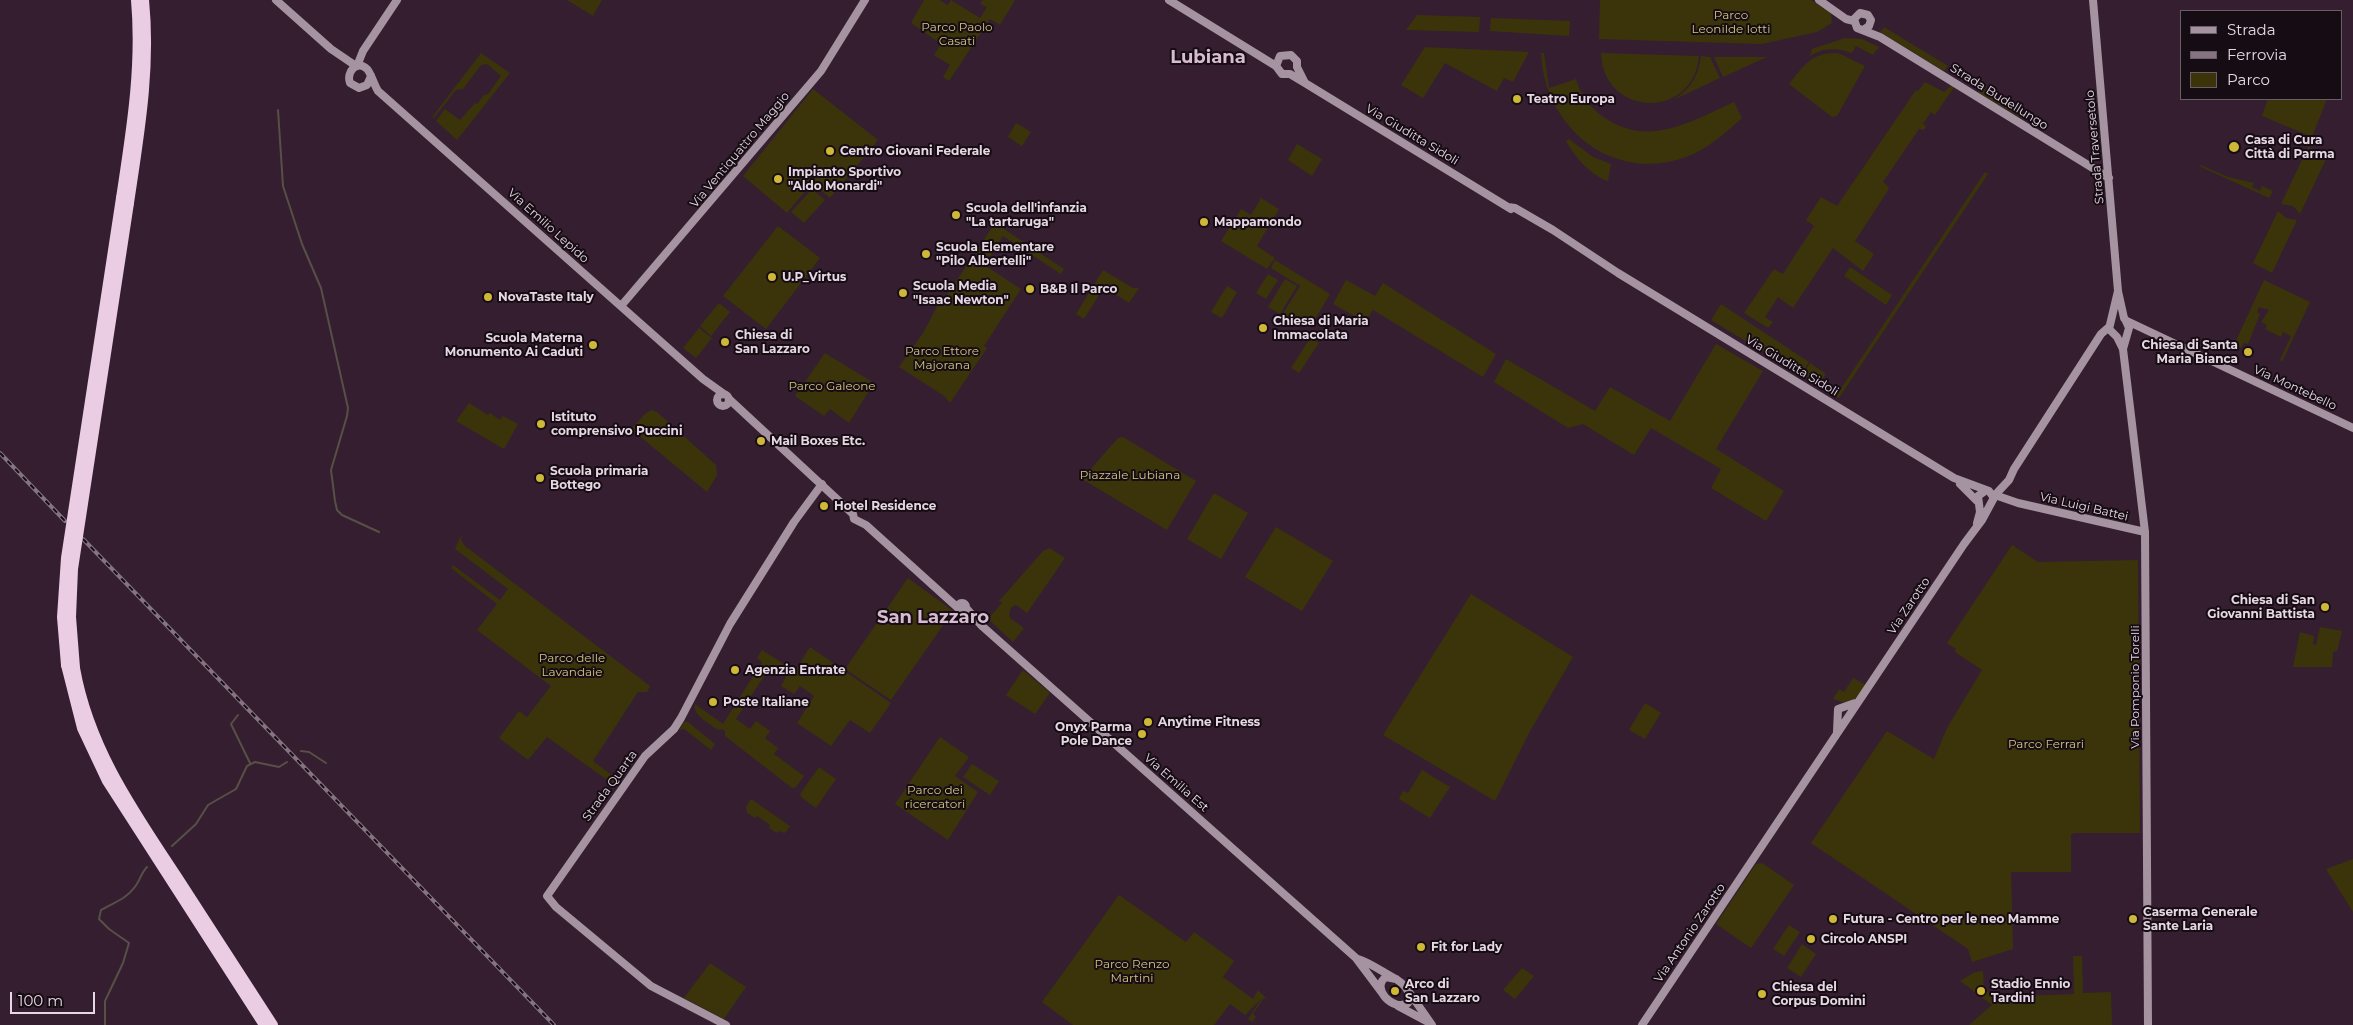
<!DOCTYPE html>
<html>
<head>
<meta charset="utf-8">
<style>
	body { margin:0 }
	#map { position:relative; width:2353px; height:1025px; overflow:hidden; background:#341e30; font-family:Montserrat,sans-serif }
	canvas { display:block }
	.legend { position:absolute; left:2180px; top:10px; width:162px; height:90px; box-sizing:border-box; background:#160c14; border:1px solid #695d67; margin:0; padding:6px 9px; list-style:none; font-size:15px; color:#e6d7e3 }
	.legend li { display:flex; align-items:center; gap:10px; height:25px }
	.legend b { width:25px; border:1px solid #695d67 }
	.scale { position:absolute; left:10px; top:992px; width:85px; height:22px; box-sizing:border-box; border:2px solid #e6d7e3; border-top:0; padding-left:6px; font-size:15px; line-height:18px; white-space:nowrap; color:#e6d7e3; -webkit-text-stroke:4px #160c14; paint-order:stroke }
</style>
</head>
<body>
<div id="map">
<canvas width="2353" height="1025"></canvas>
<ul class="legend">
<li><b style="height:6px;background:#a693a1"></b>Strada</li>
<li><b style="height:6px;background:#857382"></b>Ferrovia</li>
<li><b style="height:14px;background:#3b340b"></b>Parco</li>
</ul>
<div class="scale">100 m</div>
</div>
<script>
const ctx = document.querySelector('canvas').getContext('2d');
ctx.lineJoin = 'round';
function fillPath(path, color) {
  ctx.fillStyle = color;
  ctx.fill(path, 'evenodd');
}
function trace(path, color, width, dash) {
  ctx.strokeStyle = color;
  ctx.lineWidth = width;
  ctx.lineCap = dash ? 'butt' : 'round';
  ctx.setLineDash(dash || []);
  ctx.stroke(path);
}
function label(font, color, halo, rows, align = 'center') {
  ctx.font = font + ' Montserrat,sans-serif';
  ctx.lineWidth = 4;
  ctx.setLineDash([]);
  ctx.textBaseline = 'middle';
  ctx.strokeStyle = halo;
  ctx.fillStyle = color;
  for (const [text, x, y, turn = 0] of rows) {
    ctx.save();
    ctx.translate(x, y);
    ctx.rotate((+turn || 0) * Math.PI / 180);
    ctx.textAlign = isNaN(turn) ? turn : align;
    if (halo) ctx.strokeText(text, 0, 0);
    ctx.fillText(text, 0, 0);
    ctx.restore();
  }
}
fillPath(new Path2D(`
	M567,0H602L593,16Z
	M924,0H939L948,5L951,0L980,18L987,7L980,4L983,0H1015L1000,25L990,19L949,81L943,77L950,65L934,55L941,44L911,23Z
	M1600,0H1811L1831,13L1832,23L1817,32L1762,44L1599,39Z
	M1417,15L1480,17L1479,32L1406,30Z
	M1491,18L1570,21L1569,36L1490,31Z
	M1884,27L1948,66L1944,71L1880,32Z
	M1845,38L1862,39L1879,47L1873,55L1856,46L1852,53C1837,48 1824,47 1810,56L1812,49Z
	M1425,47L1529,52L1513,82L1504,78L1497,91L1445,63L1423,98L1401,85Z
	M481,53L510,73L457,140L436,121L445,109L460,120L475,103L477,104L484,95L488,94L501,76L487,64L481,65L463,89L456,90L433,119V116Z
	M1541,53H1544L1549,88L1576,79C1580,95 1591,109 1605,118C1649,148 1692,121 1734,102L1742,118C1724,134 1708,149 1686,157C1612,184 1544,127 1541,53Z
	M1601,53L1699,56C1694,120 1603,118 1601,53Z
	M1838,53L1865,66L1837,116L1832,117L1789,84C1804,65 1812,52 1838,53Z
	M1701,56L1710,57L1720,78L1673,100C1690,90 1699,75 1701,56Z
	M1714,57H1767L1723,77Z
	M1925,82L1944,92L1951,86H1955L1935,115L1931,112L1923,124L1926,126L1924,130L1919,129L1883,182L1889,187L1887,192L1855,241L1874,254L1863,271L1833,248L1793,308L1778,297L1765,317L1773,322L1768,328L1744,313L1774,269L1783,274L1814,226L1806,220L1821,197L1837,206L1916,90L1918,91Z
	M1981,86L2027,114L2025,118H2021L1978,92Z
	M813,89L878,140L830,198L812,183L787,213L743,176Z
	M2268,99H2327L2312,137L2262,116Z
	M1016,123L1031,132L1022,146L1008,137Z
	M1569,139L1593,157L1611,164L1608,181C1591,176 1574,156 1566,141Z
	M1297,144L1322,159L1312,176L1288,160Z
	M2308,147L2328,155L2300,214L2293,206L2281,204Z
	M2201,165L2228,177L2254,183L2252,187L2260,191L2262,186L2273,191L2269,198L2199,166Z
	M1985,172L1988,174L1839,398L1836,396Z
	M812,189L825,200L804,223L791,212Z
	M1261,198L1279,209L1257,246L1275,258L1267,269L1221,241L1241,209L1251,215Z
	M2278,211L2286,218L2297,220L2272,273L2253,263Z
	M995,223L1064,269L1061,274L1003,236L987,261L975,253Z
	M778,226L820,258L766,329L723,296Z
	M972,257L1021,289L984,346L987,348L950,403L944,396L899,367L923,333L942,297L945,298Z
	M1275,260L1330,294L1311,326L1296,318L1290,327L1279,320L1300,286L1271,268Z
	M1850,267L1892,295L1886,305L1844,276Z
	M1103,270L1133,288H1139L1129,303L1104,287L1084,319L1076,314Z
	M1268,274L1278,280L1266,299L1256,293Z
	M1285,279L1297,286L1280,314L1268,307Z
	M1346,280L1375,296L1383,283L1496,354L1483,377L1373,310L1365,322L1333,304Z
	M2264,280L2310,302L2282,362L2280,360L2291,336L2283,332L2281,337L2265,329L2267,325L2261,322L2269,310L2259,307L2257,312L2260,314L2248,344L2244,343L2241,348L2234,345Z
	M1227,286L1237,292L1222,318L1211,312Z
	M719,303L730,312L711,336L700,326Z
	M1721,304L1809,362L1801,375L1711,320Z
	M699,328L712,338L696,358L683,348Z
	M1310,338L1319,343L1299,373L1291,368Z
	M1716,344L1763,371L1716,449L1784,491L1766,521L1711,488L1721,469L1651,428L1634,455L1583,424L1568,428L1494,382L1506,359L1595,411L1610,387L1670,421Z
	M825,353L874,383L849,423L830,409L824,416L795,396Z
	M1810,363L1826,374L1818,385L1802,375Z
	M469,403L488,415L490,413L500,420L503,416L518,424L504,449L456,421Z
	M652,410L657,412L716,465L717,475L707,492L631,429L646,413Z
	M1123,437L1196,481L1167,530L1082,479L1118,438Z
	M1214,493L1248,513L1221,559L1187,539Z
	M1276,527L1333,561L1302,611L1245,577Z
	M462,534L461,540L465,546L650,686L647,692H638L593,761L621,782L617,787L547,737L528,760L499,738L519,711L527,717L551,686L477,630L497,604L451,568L453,565L500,600L508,589L455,549Z
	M2012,545L2038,562L2138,560L2140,833H2074L2071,835V872H2011L2013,949L1972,962L1968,949L1811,843L1887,731L1934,759L1947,728L1982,670L1955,652L1956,649L1947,643Z
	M1050,548L1065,558L1027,613L1016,605C1010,606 1009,612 1010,618L1024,628L1013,642L988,619L1002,603L999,601L1043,551Z
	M908,578L953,611L891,700L845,669Z
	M1471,594L1573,657L1529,733L1495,801L1383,735Z
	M2320,627L2342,631L2337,651L2333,652L2332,667H2293L2300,632L2314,636L2313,644L2316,645Z
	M810,647L891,703L870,733L850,720L831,746L797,723L814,696L800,686L794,694L781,686L786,677L770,667L736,719L750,729L756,721L770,731L765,738L778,748L774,754L804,776L796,787L792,788L725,736V731L722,729L718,730C709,723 692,715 695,704L723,724L762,662L757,658L762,650L795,671Z
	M1023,670L1050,693L1035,714L1006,695Z
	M1853,678L1866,685C1856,700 1851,706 1833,699L1839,689L1844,692Z
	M1645,703L1661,713L1645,739L1629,730Z
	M684,722H688L715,744L711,750L684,729L679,730Z
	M940,737L969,757L955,776L978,792L948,840L895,804Z
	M972,764L999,781L990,795L963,777Z
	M819,767L836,779L816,808L802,798L800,794Z
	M1422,770L1450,787L1430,818L1399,799L1403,791L1408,793Z
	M751,799L790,826L785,833L780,831L777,833L769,828L770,825L757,816L755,818L747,813L746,807Z
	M2353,859V912L2326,869Z
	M1762,863L1794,885L1751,948L1716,924L1756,864Z
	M1119,895L1186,942L1194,932L1234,961L1223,977L1253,999L1258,990L1268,1000L1264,998L1253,1014L1256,1017L1253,1021L1258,1025L1248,1019L1262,998L1245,1015L1230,1004L1214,1025H1073L1042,1002Z
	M1789,925L1800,932L1784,956L1773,949Z
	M1802,944L1816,954L1801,977L1787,968Z
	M2073,956H2082L2083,993L2111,992L2112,1025H1969L1992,1005L1960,981L1975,972L1983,971L1984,990L2000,995L2004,1000L2020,996L2074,994Z
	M710,963L746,987L724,1019L684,998Z
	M1522,968L1534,976L1515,999L1503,990Z`), '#3b340b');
trace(new Path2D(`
	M278,110L283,186L302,244L321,288L348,408L347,416L331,470L335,501L337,510L342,515L379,532
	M238,715L231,724L250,763
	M301,751L309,752L326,763
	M172,846L196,824L208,805L236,789L247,766L255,762L279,767L287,762
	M105,1025V1001L123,963L129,943L109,929L99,919L101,910C113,903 126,899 134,888C140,881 141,873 147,867`), '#575046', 2);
trace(new Path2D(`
	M276,0L331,49L356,66
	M1169,0L1276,66L1282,74H1290L1305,83L1511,209
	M1819,0L1846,19L1854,21
	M2093,0L2118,291L2124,318
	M1863,30L1869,26L1871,20L1868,15L1860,13L1854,19L1857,28L1880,37L2109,178
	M357,66L363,51L397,0
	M1276,66L1280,56L1291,55L1297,61V67L1305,83
	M371,76L367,85L359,88L350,83C346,72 357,59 367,69C371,73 374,85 378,91L703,379L724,394
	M1508,207L1515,208L1553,230L1618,273L1954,478L1989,491L1994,498
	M2118,291L2109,329L2117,337L2123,349L2145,532L2148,1025
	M621,306L821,71L865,0
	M2127,321L2353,428
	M2123,349L2129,328L2125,319
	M717 400a6 6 0 1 1 12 0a6 6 0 1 1-12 0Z
	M729,399L853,514L854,519L866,525L958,608
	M1960,484L1977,501
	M1992,494L2018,503L2145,532
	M1977,523L1980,512L1978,496L1985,491
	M958 607a4 4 0 1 1 8 0a4 4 0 1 1-8 0Z
	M966,608L982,626L1356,958L1383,994
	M1837,732L1838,709L1855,703
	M1358,959C1371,963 1384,973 1396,979C1405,985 1412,992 1408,1003C1393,1012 1370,988 1386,977L1396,979
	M1409,992L1432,1025
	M1398,1006L1428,1022
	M726,1025L651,986L556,907L547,896L645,756L674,729L681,718L730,624L794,522L822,484
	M1642,1025L1964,544L1982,520L1996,494L2009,480L2014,469L2101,334L2109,327`), '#a693a1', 8);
trace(new Path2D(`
	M121,198C131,132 142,67 136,0
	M129,203C139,135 151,69 144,0
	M66,665L82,728L107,781L264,1025
	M75,668C89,747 133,810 176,875C208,925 241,975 273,1025`), '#eacce3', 10);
const rail = new Path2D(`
	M0,453L65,521
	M83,539L554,1025`);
trace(rail, '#857382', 4);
trace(rail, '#160c14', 2, [5.5]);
trace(new Path2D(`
	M66,665L62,617L66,558L121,198
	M75,668L71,617L73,569L129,203`), '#eacce3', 10);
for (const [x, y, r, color] of [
	[1517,99,5,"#cfb837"],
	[2234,147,6,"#cfb837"],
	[830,151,5,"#cfb837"],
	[778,179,5,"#cfb837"],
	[956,215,5,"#cfb837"],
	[1204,222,5,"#cfb837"],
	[926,254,5,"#cfb837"],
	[772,277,5,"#cfb837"],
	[1030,289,5,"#cfb837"],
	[903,293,5,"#cfb837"],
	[488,297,5,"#cfb837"],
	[1263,328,5,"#cfb837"],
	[725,342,5,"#cfb837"],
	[593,345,5,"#cfb837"],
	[2248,352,5,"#cfb837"],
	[541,424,5,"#cfb837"],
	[761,441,5,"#cfb837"],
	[540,478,5,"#cfb837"],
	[824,506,5,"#cfb837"],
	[2325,607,5,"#cfb837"],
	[735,670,5,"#cfb837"],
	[713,702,5,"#cfb837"],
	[1148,722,5,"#cfb837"],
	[1142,734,5,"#cfb837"],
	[1833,919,5,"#cfb837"],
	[2133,919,5,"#cfb837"],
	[1811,939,5,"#cfb837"],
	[1421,947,5,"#cfb837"],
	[1395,991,5,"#cfb837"],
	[1981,991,5,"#cfb837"],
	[1762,994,5,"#cfb837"]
]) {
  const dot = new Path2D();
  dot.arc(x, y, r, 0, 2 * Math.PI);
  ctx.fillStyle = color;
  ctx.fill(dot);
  trace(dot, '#160c14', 2);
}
label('12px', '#d3c57f', '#160c14', [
	["Parco",1731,15],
	["Leonilde Iotti",1731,29],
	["Parco Paolo",957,27],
	["Casati",957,41],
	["Parco Ettore",942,351],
	["Majorana",942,365],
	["Parco Galeone",832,386],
	["Piazzale Lubiana",1130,475],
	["Parco delle",572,658],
	["Lavandaie",572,672],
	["Parco Ferrari",2046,744],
	["Parco dei",935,790],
	["ricercatori",935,804],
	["Parco Renzo",1132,964],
	["Martini",1132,978]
]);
label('12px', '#e6d7e3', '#160c14', [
	["Strada Budellungo",1999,97,32],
	["Via Giuditta Sidoli",1412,135,31],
	["Strada Traversetolo",2095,147,-95],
	["Via Ventiquattro Maggio",740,150,-50],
	["Via Emilio Lepido",548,226,42],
	["Via Giuditta Sidoli",1792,366,31],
	["Via Montebello",2295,388,25],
	["Via Luigi Battei",2084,507,13],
	["Via Zarotto",1909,606,-56],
	["Via Pomponio Torelli",2135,687,-90],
	["Via Emilia Est",1176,783,41],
	["Strada Quarta",610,786,-54],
	["Via Antonio Zarotto",1690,933,-56]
]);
label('bold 12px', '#e6d7e3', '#160c14', [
	["Teatro Europa",1527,99],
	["Casa di Cura",2245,140],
	["Città di Parma",2245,154],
	["Centro Giovani Federale",840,151],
	["Impianto Sportivo",788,172],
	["\"Aldo Monardi\"",788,186],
	["Scuola dell'infanzia",966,208],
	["\"La tartaruga\"",966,222],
	["Mappamondo",1214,222],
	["Scuola Elementare",936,247],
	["\"Pilo Albertelli\"",936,261],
	["U.P_Virtus",782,277],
	["Scuola Media",913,286],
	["\"Isaac Newton\"",913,300],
	["B&B Il Parco",1040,289],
	["NovaTaste Italy",498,297],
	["Chiesa di Maria",1273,321],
	["Immacolata",1273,335],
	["Chiesa di",735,335],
	["San Lazzaro",735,349],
	["Scuola Materna",583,338,"right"],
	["Monumento Ai Caduti",583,352,"right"],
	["Chiesa di Santa",2238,345,"right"],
	["Maria Bianca",2238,359,"right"],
	["Istituto",551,417],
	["comprensivo Puccini",551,431],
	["Mail Boxes Etc.",771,441],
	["Scuola primaria",550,471],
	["Bottego",550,485],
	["Hotel Residence",834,506],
	["Chiesa di San",2315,600,"right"],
	["Giovanni Battista",2315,614,"right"],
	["Agenzia Entrate",745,670],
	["Poste Italiane",723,702],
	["Anytime Fitness",1158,722],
	["Onyx Parma",1132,727,"right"],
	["Pole Dance",1132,741,"right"],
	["Caserma Generale",2143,912],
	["Sante Laria",2143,926],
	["Futura - Centro per le neo Mamme",1843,919],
	["Circolo ANSPI",1821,939],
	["Fit for Lady",1431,947],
	["Arco di",1405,984],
	["San Lazzaro",1405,998],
	["Stadio Ennio",1991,984],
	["Tardini",1991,998],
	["Chiesa del",1772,987],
	["Corpus Domini",1772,1001]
], 'left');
label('bold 18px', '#d8bbd1', '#160c14', [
	["Lubiana",1208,58],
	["San Lazzaro",933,618]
]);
</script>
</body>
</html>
